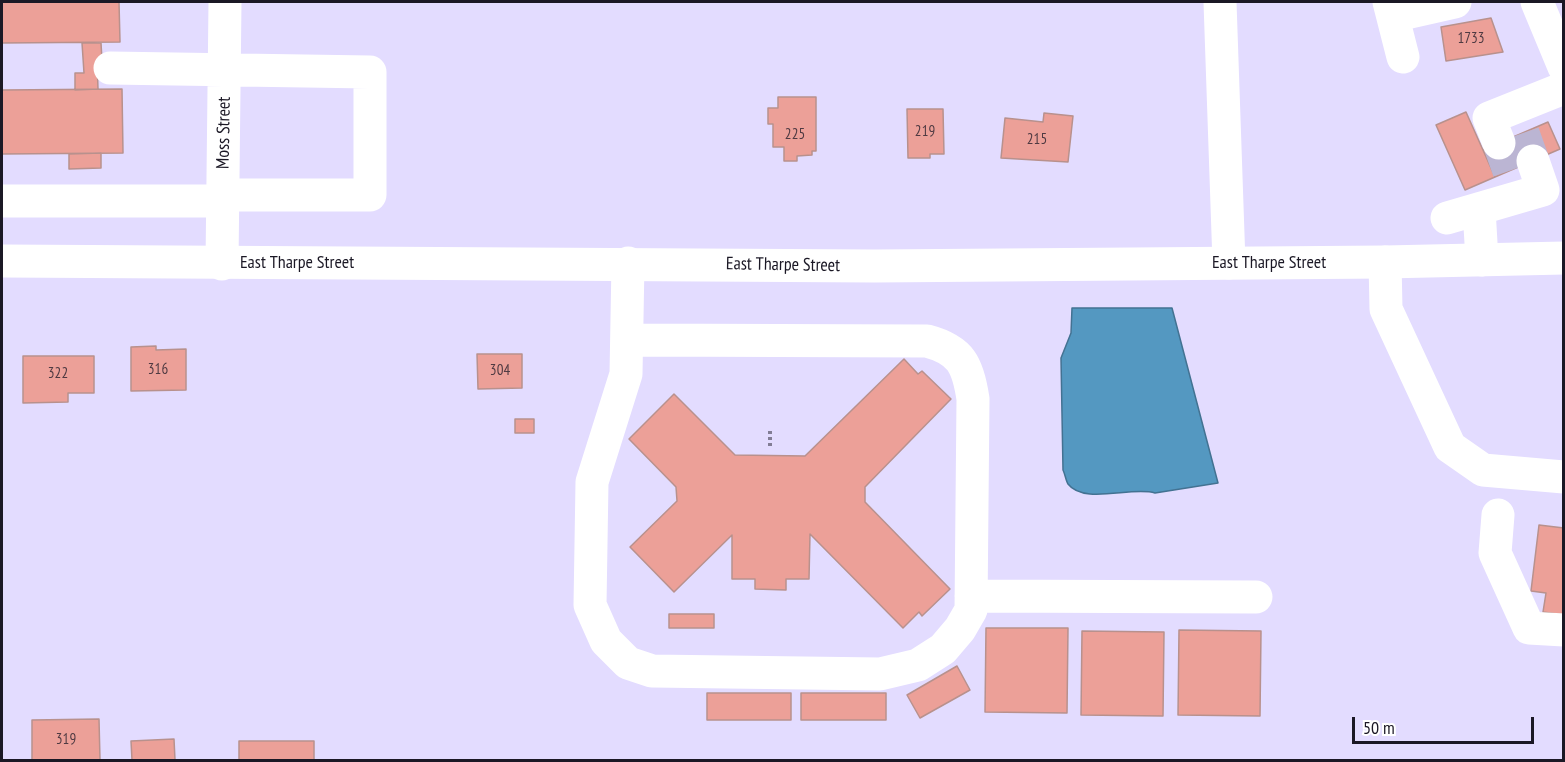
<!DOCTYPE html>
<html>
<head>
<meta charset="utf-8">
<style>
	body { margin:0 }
	#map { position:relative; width:1565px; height:762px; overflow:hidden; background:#e3dcff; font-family:"PT Sans Narrow",sans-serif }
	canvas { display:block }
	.frame { position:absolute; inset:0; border:3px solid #1b1825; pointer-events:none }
	.scale { position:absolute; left:1352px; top:717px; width:182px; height:27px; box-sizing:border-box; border:3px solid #1b1825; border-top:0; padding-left:8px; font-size:18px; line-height:21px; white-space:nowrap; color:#1b1825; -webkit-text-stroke:4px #fff; paint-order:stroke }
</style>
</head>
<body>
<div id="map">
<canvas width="1565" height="762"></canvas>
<div class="frame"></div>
<div class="scale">50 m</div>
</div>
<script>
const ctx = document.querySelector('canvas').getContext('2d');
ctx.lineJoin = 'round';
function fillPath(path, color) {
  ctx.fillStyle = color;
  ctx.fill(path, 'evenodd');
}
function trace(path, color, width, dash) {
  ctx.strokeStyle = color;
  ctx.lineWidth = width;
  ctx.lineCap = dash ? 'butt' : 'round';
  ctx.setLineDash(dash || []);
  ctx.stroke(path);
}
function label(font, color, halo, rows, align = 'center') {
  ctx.font = font + ' "PT Sans Narrow",sans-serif';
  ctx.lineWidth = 5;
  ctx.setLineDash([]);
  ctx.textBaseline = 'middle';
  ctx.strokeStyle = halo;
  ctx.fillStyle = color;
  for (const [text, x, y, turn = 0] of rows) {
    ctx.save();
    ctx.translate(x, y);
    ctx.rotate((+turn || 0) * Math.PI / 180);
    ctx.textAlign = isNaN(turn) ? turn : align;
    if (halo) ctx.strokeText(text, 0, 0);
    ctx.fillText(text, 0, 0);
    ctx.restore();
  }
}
const water = new Path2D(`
	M1072,308H1172L1218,483L1155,493C1132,486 1084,505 1068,484C1066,481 1065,474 1063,470L1061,358L1071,333Z`);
fillPath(water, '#5498c1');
trace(water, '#437292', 1.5);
const building = new Path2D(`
	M2,2H119L120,42L2,43Z
	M1491,18L1503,52L1446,61L1441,27Z
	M82,43H101L102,60H97L98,89L75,90V73H84Z
	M122,89L123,153L2,154V90Z
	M778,97H816V151H812V155L797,156V161H784V147H773V124H768V108H778Z
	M907,109H943L944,154H930V158H908Z
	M1466,112L1495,177L1465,190L1436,125Z
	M1044,113L1073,116L1068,162L1001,158L1005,118L1043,122Z
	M1548,122L1560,149L1495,177L1483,150Z
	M101,153V168L69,169V154Z
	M156,346V350L186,349V390L131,391V347Z
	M477,354H522V388L478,389Z
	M23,356H94V393H68V402L23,403Z
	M904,359L918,374L922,371L951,399L865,487V502L950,589L922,616L919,612L903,628L810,534L809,579H786V590L755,589V579H732V535L674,592L630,547L677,501L676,487L629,439L674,394L735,455L805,456Z
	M515,419H534V433H515Z
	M1539,525L1564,528V615L1543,612L1546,593L1531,591Z
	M669,614H714V628H669Z
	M986,628H1068L1067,713L985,712Z
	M1179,630L1261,631L1260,716L1178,715Z
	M1082,631L1164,632L1163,716L1081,715Z
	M957,666L970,690L920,718L907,695Z
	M707,693H791V720H707Z
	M801,693H886V720H801Z
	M99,719L100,760H32V720Z
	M174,739L175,760H132L131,741Z
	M239,741H314V760H239Z`);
fillPath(building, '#eca098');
trace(building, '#b8918d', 1.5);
trace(new Path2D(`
	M1523,133L1533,161
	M1499,143L1509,171`), '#bbb5d3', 33, [33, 16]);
trace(new Path2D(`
	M770,431V448`), '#827d95', 4, [3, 3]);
trace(new Path2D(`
	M1220,2L1229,263
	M1389,2L1403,57
	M1393,16L1455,2
	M110,68L370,72V195H223
	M1499,143L1489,118L1564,88
	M2,201H223
	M1479,209L1482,260
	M1447,218L1543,190L1533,161
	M1385,262L1386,309L1450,447L1483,470L1564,477
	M628,263L626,374L592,482L590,605L606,641L628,663L652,671L880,674L918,665L943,649L960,629L971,610L973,399C968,365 961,350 927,341L628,340
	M222,264L225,2
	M1498,515L1495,553L1529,628L1564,630
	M971,596L1256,597`), '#fff', 33);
trace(new Path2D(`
	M1537,2L1564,67
	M2,261L875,266L1385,262L1564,258`), '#fff', 33);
label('15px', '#4f3a42', null, [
	["1733",1471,39],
	["219",925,132],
	["225",795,135],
	["215",1037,140],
	["316",158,370],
	["304",500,371],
	["322",58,374],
	["319",66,740]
]);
label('18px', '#1b1825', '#fff', [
	["Moss Street",224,133,-89],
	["East Tharpe Street",297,263],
	["East Tharpe Street",1269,263],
	["East Tharpe Street",783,265,1]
]);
</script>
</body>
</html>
